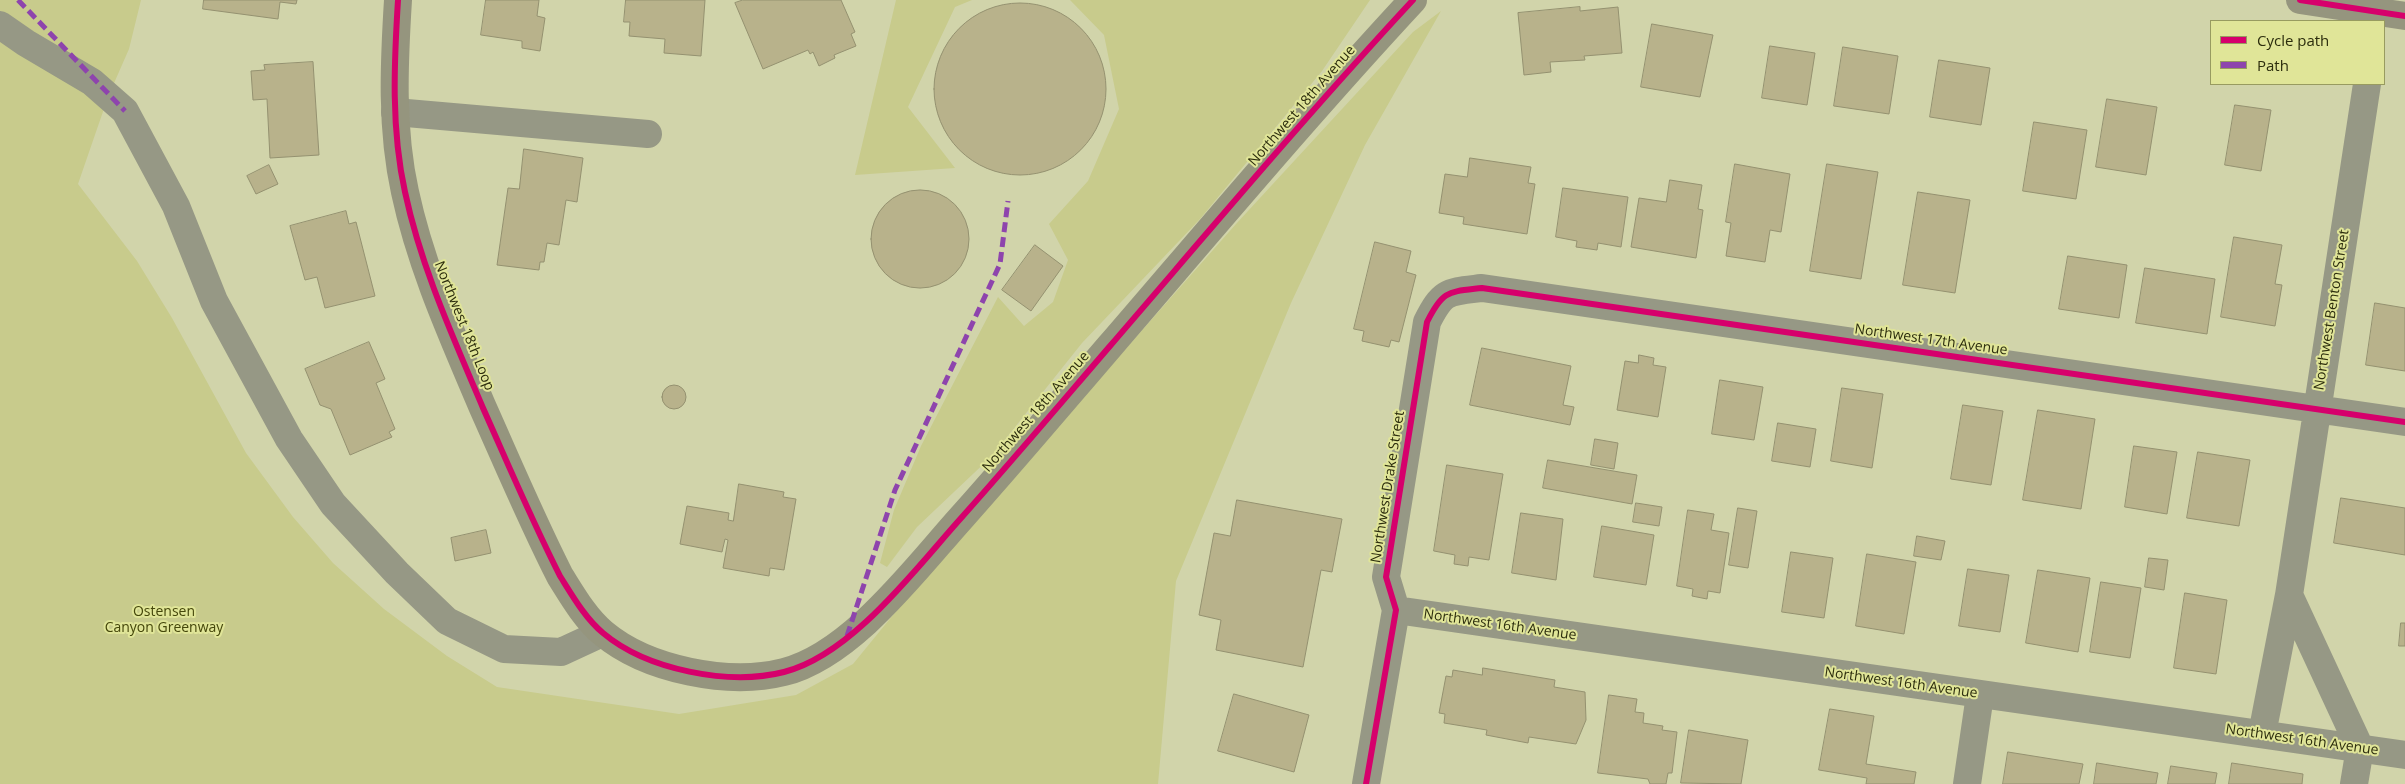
<!DOCTYPE html>
<html>
<head>
<meta charset="utf-8">
<style>
	body { margin:0 }
	#map { position:relative; width:2405px; height:784px; overflow:hidden; background:#d1d4aa; font-family:"Open Sans",sans-serif }
	canvas { display:block }
	.legend { position:absolute; left:2210px; top:20px; width:175px; height:65px; box-sizing:border-box; background:#e0e598; border:1px solid #989b60; margin:0; padding:6px 9px; list-style:none; font-size:15px; color:#2c2d0d }
	.legend li { display:flex; align-items:center; gap:10px; height:25px }
	.legend b { width:25px; border:1px solid #989b60 }
</style>
</head>
<body>
<div id="map">
<canvas width="2405" height="784"></canvas>
<ul class="legend">
<li><b style="height:6px;background:#d6006c"></b>Cycle path</li>
<li><b style="height:6px;background:#8e44ad"></b>Path</li>
</ul>
</div>
<script>
const ctx = document.querySelector('canvas').getContext('2d');
ctx.lineJoin = 'round';
function fillPath(path, color) {
  ctx.fillStyle = color;
  ctx.fill(path, 'evenodd');
}
function trace(path, color, width, dash) {
  ctx.strokeStyle = color;
  ctx.lineWidth = width;
  ctx.lineCap = dash ? 'butt' : 'round';
  ctx.setLineDash(dash || []);
  ctx.stroke(path);
}
function label(font, color, halo, rows, align = 'center') {
  ctx.font = font + ' "Open Sans",sans-serif';
  ctx.lineWidth = 4;
  ctx.setLineDash([]);
  ctx.textBaseline = 'middle';
  ctx.strokeStyle = halo;
  ctx.fillStyle = color;
  for (const [text, x, y, turn = 0] of rows) {
    ctx.save();
    ctx.translate(x, y);
    ctx.rotate((+turn || 0) * Math.PI / 180);
    ctx.textAlign = isNaN(turn) ? turn : align;
    if (halo) ctx.strokeText(text, 0, 0);
    ctx.fillText(text, 0, 0);
    ctx.restore();
  }
}
fillPath(new Path2D(`
	M0,0H141L129,49L111,90L0,18Z
	M896,0H972L955,7L908,107L955,168L855,175Z
	M1070,0H1370L1322,71L1200,219L1082,343L992,456L917,527L887,567L880,563L894,510L921,446L998,297L1024,326L1053,302L1068,260L1049,224L1088,181L1119,109L1104,35Z
	M1441,11L1365,145L1291,303L1176,581L1158,784H0V38L107,100L78,184L137,261L172,318L246,453L293,517L333,563L384,609L447,656L497,687L679,714L796,695L853,664L924,577L1236,224L1413,32Z`), '#c8cb8c');
const building = new Path2D(`
	M204,0H297L296,4L280,2L278,19L203,9Z
	M486,0H539L537,16L545,18L540,51L522,48V41L481,35Z
	M626,0H705L701,56L664,53L665,39L629,36L630,22H624Z
	M743,0H841L855,32L851,34L856,46L834,55L835,58L819,66L813,52L810,54L808,50L763,69L735,3Z
	M934 89a86 86 0 1 1 172 0a86 86 0 1 1-172 0Z
	M1580,7V11L1618,7L1622,53L1584,56L1585,60L1550,62L1551,72L1524,75L1518,13Z
	M1652,24L1713,35L1700,97L1641,87Z
	M1770,46L1815,53L1807,105L1762,98Z
	M1843,47L1898,56L1889,114L1834,106Z
	M1939,60L1990,68L1981,125L1930,117Z
	M313,62L319,155L270,158L267,99L253,100L251,71L265,70L264,65Z
	M2107,99L2157,107L2146,175L2096,167Z
	M2235,105L2271,110L2261,171L2225,165Z
	M2034,122L2087,130L2076,199L2023,191Z
	M524,149L583,158L577,202L566,200L559,245L547,243L544,262H540L539,270L497,265L508,188L519,189Z
	M1470,158L1531,167L1528,183L1535,184L1527,234L1463,224L1464,217L1439,213L1445,174L1467,177Z
	M1735,164L1790,174L1781,232L1770,230L1765,262L1726,256L1731,223L1726,222Z
	M1827,164L1878,172L1861,279L1810,271Z
	M269,165L278,184L256,194L247,176Z
	M1670,180L1702,185L1698,209L1703,210L1696,258L1631,247L1639,198L1666,202Z
	M1563,188L1628,197L1621,247L1598,243L1597,250L1576,247L1577,241L1556,237Z
	M871 239a49 49 0 1 1 98 0a49 49 0 1 1-98 0Z
	M1918,192L1970,200L1955,293L1903,285Z
	M346,211L349,224L356,222L375,296L325,308L317,277L305,280L290,226Z
	M2234,237L2282,245L2275,284L2282,285L2275,326L2221,317Z
	M1375,242L1411,251L1406,272L1416,275L1399,342L1391,340L1389,347L1362,341L1364,331L1354,329Z
	M1035,245L1063,266L1031,311L1002,290Z
	M2068,256L2127,265L2119,318L2059,309Z
	M2145,268L2215,279L2207,334L2136,323Z
	M2375,303L2405,308V371L2366,365Z
	M369,342L385,379L376,383L395,429L389,432L392,437L350,455L331,409L320,405L305,369Z
	M1482,348L1571,366L1563,405L1574,407L1570,425L1470,405Z
	M1639,355L1654,358L1653,365L1666,367L1658,417L1617,410L1625,361L1638,363Z
	M1720,380L1763,387L1754,440L1712,434Z
	M662 397a12 12 0 1 1 24 0a12 12 0 1 1-24 0Z
	M1842,388L1883,394L1872,468L1831,461Z
	M1963,405L2003,411L1991,485L1951,479Z
	M2038,410L2095,419L2081,509L2023,500Z
	M1778,423L1816,429L1810,467L1772,461Z
	M1595,439L1618,443L1614,469L1591,465Z
	M2134,446L2177,452L2167,514L2125,507Z
	M2198,452L2250,460L2239,526L2187,518Z
	M1548,460L1637,475L1632,504L1543,488Z
	M1447,465L1503,474L1489,560L1469,557L1468,566L1454,564L1455,555L1434,551Z
	M739,484L784,492L783,497L796,499L784,570L770,568L769,576L723,568L728,540L725,539L722,552L680,544L687,506L729,513L728,520L733,521Z
	M2341,498L2405,508V555L2334,543Z
	M1237,500L1342,519L1332,572L1321,570L1303,667L1216,650L1221,620L1199,615L1214,533L1230,536Z
	M1636,503L1662,507L1659,526L1633,522Z
	M1738,508L1757,511L1748,568L1729,565Z
	M1688,510L1714,514L1711,530L1729,533L1720,593L1708,591L1707,599L1692,596L1693,589L1677,586Z
	M1521,513L1563,519L1556,580L1512,573Z
	M1602,526L1654,535L1646,585L1594,577Z
	M486,530L491,553L455,561L451,538Z
	M1917,536L1945,541L1941,560L1914,556Z
	M1791,552L1833,558L1824,618L1782,612Z
	M1867,554L1916,562L1904,634L1856,626Z
	M2149,558L2168,560L2164,590L2145,587Z
	M1968,569L2009,575L2000,632L1959,626Z
	M2038,570L2090,578L2078,652L2026,643Z
	M2101,582L2141,588L2130,658L2090,652Z
	M2185,593L2227,600L2216,674L2174,668Z
	M2401,623H2405V646H2399Z
	M1483,668L1555,680L1554,687L1585,692L1586,720L1576,744L1529,737L1528,743L1486,735L1487,730L1444,723L1445,714L1439,713L1446,676L1452,677L1453,670L1482,675Z
	M1234,694L1309,715L1294,772L1218,751Z
	M1609,695L1637,699L1635,712L1644,713L1643,723L1663,726L1662,730L1677,732L1672,773H1668L1666,784H1650L1648,779L1598,773Z
	M1830,709L1874,716L1866,764L1916,772L1914,784H1866L1867,778L1819,770Z
	M1689,730L1748,740L1741,784L1681,783Z
	M2008,752L2083,764L2079,784H2003Z
	M2097,763L2158,773L2156,784H2094Z
	M2232,763L2303,774L2302,784H2229Z
	M2171,766L2217,773L2215,784H2168Z`);
fillPath(building, '#b8b28b');
trace(building, '#949170', 1);
trace(new Path2D(`
	M0,25L26,43L92,82L125,111L176,206L214,301L289,439L333,504L397,573L447,621L504,649L561,652L602,633
	M395,112L648,134
	M1396,610L2405,755
	M2262,734L2289,595
	M1366,784L1396,610L1386,577L1427,322C1443,290 1448,292 1482,288L2405,422
	M1967,784L1980,695
	M2354,784L2360,748L2289,595L2367,84`), '#969885', 28);
trace(new Path2D(`
	M398,0C394,64 391,129 405,192C421,267 453,337 483,408C508,464 532,521 560,576C572,595 585,618 603,633C647,670 729,686 784,672C852,655 916,568 962,517C1012,461 1061,403 1110,346C1210,230 1309,112 1413,0
	M2300,0L2405,16`), '#95957e', 28);
trace(new Path2D(`
	M18,0L125,111
	M847,636L895,490L1000,264L1008,201`), '#8e44ad', 5, [10, 5]);
trace(new Path2D(`
	M398,0C394,64 391,129 405,192C421,267 453,337 483,408C508,464 532,521 560,576C572,595 585,618 603,633C647,670 729,686 784,672C852,655 916,568 962,517C1012,461 1061,403 1110,346C1210,230 1309,112 1413,0
	M2300,0L2405,16
	M1366,784L1396,610L1386,577L1427,322C1443,290 1448,292 1482,288L2405,422`), '#d6006c', 6);
label('14px', '#2c2d0d', '#e0e598', [
	["Northwest 18th Avenue",1302,106,-49],
	["Northwest Benton Street",2332,310,-81],
	["Northwest 18th Loop",464,326,68],
	["Northwest 17th Avenue",1931,340,8],
	["Northwest 18th Avenue",1036,412,-49],
	["Northwest Drake Street",1388,487,-81],
	["Northwest 16th Avenue",1500,625,8],
	["Northwest 16th Avenue",1901,683,8],
	["Northwest 16th Avenue",2302,740,8]
]);
label('14px', '#45470b', '#e0e598', [
	["Ostensen",164,612],
	["Canyon Greenway",164,628]
]);
</script>
</body>
</html>
